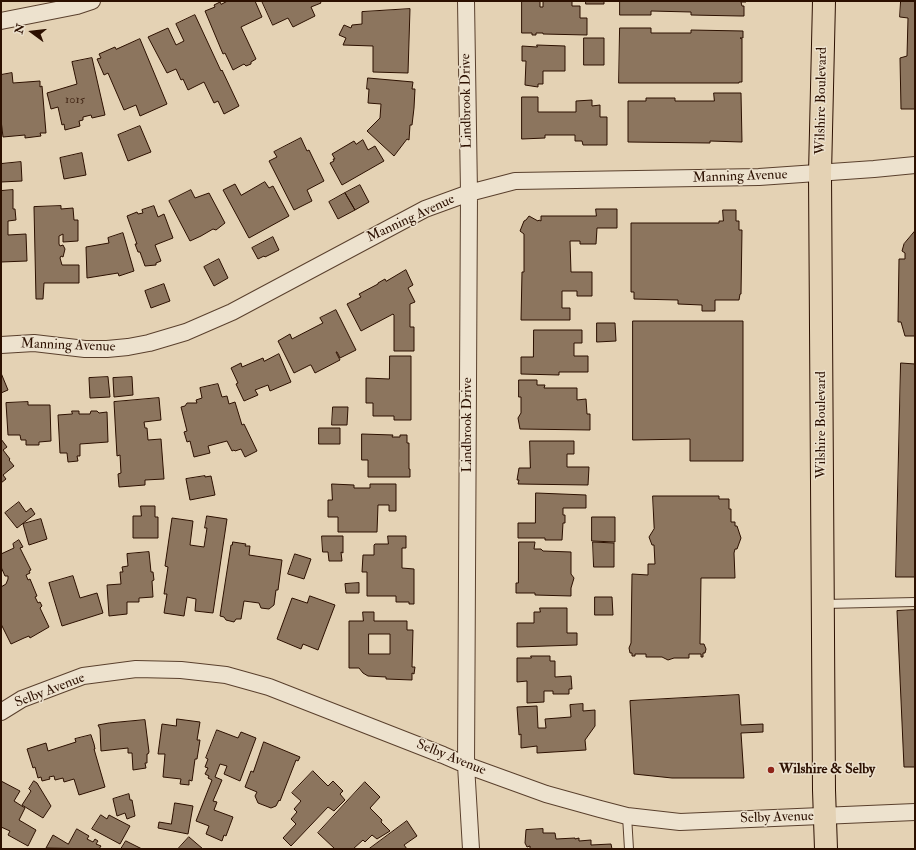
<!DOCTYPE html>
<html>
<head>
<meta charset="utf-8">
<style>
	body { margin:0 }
	#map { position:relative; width:916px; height:850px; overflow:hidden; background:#e4d2b4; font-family:"IM FELL Double Pica",serif }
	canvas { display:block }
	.frame { position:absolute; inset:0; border:2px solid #2c1000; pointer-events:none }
	.north { position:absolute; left:12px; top:12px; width:40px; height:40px; -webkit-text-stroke:3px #ede2ce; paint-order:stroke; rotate:285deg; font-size:11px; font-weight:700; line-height:16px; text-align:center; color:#2c1000 }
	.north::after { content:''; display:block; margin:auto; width:14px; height:18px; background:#2c1000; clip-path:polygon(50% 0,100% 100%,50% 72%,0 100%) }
</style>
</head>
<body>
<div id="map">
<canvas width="916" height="850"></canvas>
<div class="frame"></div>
<div class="north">N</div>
</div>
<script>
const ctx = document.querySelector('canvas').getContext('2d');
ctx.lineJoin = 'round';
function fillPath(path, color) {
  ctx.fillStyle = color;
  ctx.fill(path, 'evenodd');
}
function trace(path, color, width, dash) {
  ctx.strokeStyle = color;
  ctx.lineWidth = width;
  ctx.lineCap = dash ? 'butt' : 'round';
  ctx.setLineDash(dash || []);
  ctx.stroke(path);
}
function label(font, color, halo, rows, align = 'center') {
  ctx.font = font + ' "IM FELL Double Pica",serif';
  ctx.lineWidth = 3;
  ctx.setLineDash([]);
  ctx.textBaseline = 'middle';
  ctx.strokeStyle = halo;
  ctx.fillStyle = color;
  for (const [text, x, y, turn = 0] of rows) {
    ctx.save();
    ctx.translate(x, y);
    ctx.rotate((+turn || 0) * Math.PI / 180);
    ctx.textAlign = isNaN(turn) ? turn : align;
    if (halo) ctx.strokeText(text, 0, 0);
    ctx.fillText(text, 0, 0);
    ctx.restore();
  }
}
const building = new Path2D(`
	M228,1H255L262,17L241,27L256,59L251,62V64L246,66L244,64L233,70L225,53L223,54L205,11L215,7L214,5L220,2L221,4Z
	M262,1H320L321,3L311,7L315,16L293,27L288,18L273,25Z
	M522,1H540V7H543V1H572V6H580V18H587V35L543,34V33H536V35H532V33H522Z
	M586,1H604V4H586Z
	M620,1H746V2H741L742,6H744V16H740L691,15V12L651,11V15H620Z
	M901,1H915V109H901L900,58L907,56L908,18L900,17Z
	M410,9L408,73L373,72V46L343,45L346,38L339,35L344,25L351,28L352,25L362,24V12Z
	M195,15L221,71L222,70L239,106L224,114L218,101L214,103L204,82L188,90L183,79L181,80L176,69L167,73L148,37L168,28L176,45L184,41L176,24Z
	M620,28H651V33H691V30L743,31V38H740L742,39V82H739V83H619Z
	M584,38H604V65H584Z
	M140,39L167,104L140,116L136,105L124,110L108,73L104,75L97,59L101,58L99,54L115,47L116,49Z
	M537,45L565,46V71H543V84H538V87L525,85L526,61H522V46L537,47Z
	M92,58L105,115L92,118L91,115L83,117V120L79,121L80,126L65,130L64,124L62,125L58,107L51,109L47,93L77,84L72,62Z
	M12,73L13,83L40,81V87L42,86L46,133H40L41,136L25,138V135L3,137L1,120V75Z
	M368,78L413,82L412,89H415L414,108L412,125H410L409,140L407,139L394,156L367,131L380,118L381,104L368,103L369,89H367Z
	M714,93H741L742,142L710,141V143L628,142V101H646V98H675V101H714Z
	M522,97H538V112H576V101L592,100V106L600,105V117H607V145H583L582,141H575V135H545V138L522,139Z
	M140,126L151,152L128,161L118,135Z
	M301,138L307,151L309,150L324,181L307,190L312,201L294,210L269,161L277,157L274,152Z
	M363,140L368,150L375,146L384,161L342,185L330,163L334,161L333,159H335L332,154L354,141L356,144Z
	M82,153L86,175L64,179L60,158Z
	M21,162L22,181L1,182V164Z
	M265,182L269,188L273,186L289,216L249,238L223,190L235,184L241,195Z
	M360,185L369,202L355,210L345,193Z
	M13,190V209H15L16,220L8,221V235L26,234L27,261L1,262V191Z
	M191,190L195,198L209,193L225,223L216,230L213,229L201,236L190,241L169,201Z
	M345,193L355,210L338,219L329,202Z
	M61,206V209L73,208L74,220H78V241L63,242V234L59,236V244L60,246L63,245L65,249L63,257L61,256L60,258L62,265H79V283H44L43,299H36L34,207Z
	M154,206L158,217L164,214L173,238L155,245L161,261L156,263V265L145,266L140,252H138L135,244H137L127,216L137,212L138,214L143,213L142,210Z
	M596,209H617V228H597L596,244H580V241H570L571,272H592V296H577V291H562V308H570V320H521L522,272H524V234L520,231L524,221L526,220L529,216L538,221L539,220L541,221V216H596Z
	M723,210H736V221H739V230H742L741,294H740L739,300H715V311H702V305L678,304V300L634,299V292H631V223H719V221H723Z
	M915,231V336H905L901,322H898L899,259H905V253L902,251L904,244Z
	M123,233L134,271L119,276L118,273L87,278L86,247L109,243L108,238Z
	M273,237L279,250L265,257L264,256L258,259L252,248Z
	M219,259L228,278L214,286L204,267Z
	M406,270L413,285L408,288L415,302L410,304V327H414V351H394V315L393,314L361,331L347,304L361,297L359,294L378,284V283L385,279L386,281Z
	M164,284L170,301L151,308L145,291Z
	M336,310L356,350L340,358L337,352H336L340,360L315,373L311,365H310L294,373L278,341L290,334L292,339L323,323L320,318Z
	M633,321H743V461H690V439L633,440Z
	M597,323H615L616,341L597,342Z
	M534,330H582V343H574V356H588V372H559V375L521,374V357H533Z
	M279,354L291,382L270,391L268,385L255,390L258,395L244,401L236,384L238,383L231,368L241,363L242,367L263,358L264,361Z
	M390,356H411V420H394V416H373V403H366V378L389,379Z
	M901,363L915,364V577H896Z
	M1,373L8,390L1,393Z
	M108,377L110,397L90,398L89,378Z
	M132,377L133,395L114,397L113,378Z
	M519,380H537V385H545L544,388H577V400L586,399L587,414H590V430L520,429L518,418L521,413V397H519Z
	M218,384L222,397L227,396L229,404L235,402L242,425L244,424L257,451L245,457L241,449L235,451L234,450L232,451L227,441L208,446L210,453L194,457L190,441L187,442L184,432L187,431L181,407L185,406L187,403H197L196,400L202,398L200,388Z
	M159,398L161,420L144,422L145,428H147L148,440L161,439L164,479L145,480V485L119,487L118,474L121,473L120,455L117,456L114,402Z
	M28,402V405H50L51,441L39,442V445H26V440H21L20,435H8L6,403Z
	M333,407H348L347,425H332Z
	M72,411H79V414H90L91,411H97L99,413L107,412L108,442L80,444V456H77L78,461L68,462L67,453H60L58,415L72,414Z
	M319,428H340V444H319Z
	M362,434L393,435L392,437H400V435H407V443H409V469H410V477H368V460H362Z
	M1,439L7,447L3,450L10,459L9,460L14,466L3,475L6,479L1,483Z
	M530,441H574V454H567V467H589L588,485L518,484L519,480H517L519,468H530Z
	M205,476V477L211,476L215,495L190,500L186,479Z
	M332,484L354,485V488H370V484H396V511H389V505H378L377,532H338V517H328V500H332Z
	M536,493L586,495V508H563V515H565V523H563L562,540H545V538H518V523H535Z
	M653,496H719V499H729V509H731V522H735V526H737L741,538L737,549H735L734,553L735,578H701L700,644H704L706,649L705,653H703V657H701V654H689V658H674L668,660L662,657H646V654H635V656H632V653H630L629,648L631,643L632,574L648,575V564H655L654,545H652L649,537L654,529Z
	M19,502L26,512L31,508L35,514L17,528L5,513Z
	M141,506H155V517H158V538H133V516H141Z
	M207,516L227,519L213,613L195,611L196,599L187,597L184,616L164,613L167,594H164L168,567L165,566L172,518L193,521L190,545L204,547L207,528H205Z
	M592,517H615V542L592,541Z
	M41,519L47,539L29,545L23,524Z
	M322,536H343V553L341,552L342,561H329L328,552H323Z
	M388,536H406V548H402V568L414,569V604H409V602H396V596H367V572H362L363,555H374V545L375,544H388Z
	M19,540L23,547L20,548L31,570L29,571L30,573L26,575L28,580L30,579L37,596L35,597L38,603L40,602L42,606L40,608L49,627L30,638L29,636L24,638L11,644L1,624V587L6,584L8,579V576H5L1,567V554L14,548L13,544Z
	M233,542L246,544L245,546H250L249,555L282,560L278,590H276L274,605L269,609L261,608L259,603L244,601L241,619H236L234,622L226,620L224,617L220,616L231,545H232Z
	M519,542H535L534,549H541L543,551L571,552V574L574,578L571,588V596L535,595V593H516V583H518Z
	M593,542L614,543V567H594Z
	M149,552L151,572H153L154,580L152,581L153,597L139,598V602H127V614L109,616L107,585L121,584L120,572H123L122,567L128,566L127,554Z
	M295,554L311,559L304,579L288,574Z
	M73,576L80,598L97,593L103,613L62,626L49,583Z
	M359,583V593H346L345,584Z
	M310,596L335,605L318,650L303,644L301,649L277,639L292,598L307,603Z
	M595,597H612L613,615H595Z
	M540,608H567V633H577V645L517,647V623H534V612H540Z
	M915,610V767H904L897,611Z
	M363,612H374V621H407V630H413L412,667H415L414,674L412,673V680L386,679V677L368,676L363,673L359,668H349V621H363ZM369,634H390V654H369Z
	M531,656H550V661H555V677L571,676L572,689H569V694H553V691H544V702L527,703V681L517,682V658H531Z
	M739,695L741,725L763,724V732L741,733L744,778H672L634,774L630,701Z
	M583,704V711L595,710V726L585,740L586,750L537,753V746L521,748V734L519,735L517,707L537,706L538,728H546L545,719L571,717L570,705Z
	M177,719L200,722L197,740H200L197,759H195L192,781L189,780V785L180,784L181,779L163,777L165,754H158L162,724L176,726Z
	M145,720L149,752L148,754H147V763H145L146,768L133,770L132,753H128V748L101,751L100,729L98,725L109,723Z
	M217,730L238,738L241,732L256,738L240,781L224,774L227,766L220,764L215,777L222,780L213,801L217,802L214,810L233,817L226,836L224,835L222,841L206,834L209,826L196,821L212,780L208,778L209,776L205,774L208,768L205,767L208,759L206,758Z
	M91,735L94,744L95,749H94L105,787L79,795L74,779L64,782L63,778L55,780L54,776L49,777L50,779L42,781L41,777L38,778L35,767L33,768L27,749L46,743L48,751L76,742L75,739Z
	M264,742L300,757L298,761L296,760L280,801L279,800L276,806L271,808L258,803L255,796L257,792L245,787L251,771L253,772Z
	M313,771L328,786L333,781L343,791L340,794L345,800L334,811L328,807L291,846L283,838L296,824L291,819L297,812L294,809L301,801L292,793Z
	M1,781L20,791L14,801L25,808L19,820L36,830L28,846L8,835L10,831L1,827Z
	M34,781L37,783L51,806L43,818L22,805L31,791L29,789Z
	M365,782L380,797L370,808L382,820L381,822L390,831L377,839L372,835L365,842L363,840L353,849H335L318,833Z
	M129,794L130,800H132L135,816L127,819L125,813L117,816L113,799Z
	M175,803L193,806L188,834L158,828L159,822L171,824Z
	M101,815L107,819L109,815L130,826L120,844L92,829Z
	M407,821L417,836L404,845L407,849H369Z
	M77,829L89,836L87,839L93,842L95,839L98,841L96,844L101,846L99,849L46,848L53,835L68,844Z
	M543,829V833H555L556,839L575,838V839L579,838V841L591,840V845L611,844L612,849H530V846L527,847L525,843L526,830Z
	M189,837L203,849H178Z
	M126,841L142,849H121Z`);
fillPath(building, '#8c755e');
trace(building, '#2c1000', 1);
const service = new Path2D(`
	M824,604L915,602
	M627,816L629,849`);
const minor = new Path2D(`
	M466,1L469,193L466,765L471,849
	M1,21L77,6L92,1
	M1,345L34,343L85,349H107L128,347L149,343L186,332L232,312L425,209L469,193L515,181L759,177L874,169L915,165
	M1,712L22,699L83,676L136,669L181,670L226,675L269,687L443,755L466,765L546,794L600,809L627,816L680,822L915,812`);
const primary = new Path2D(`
	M824,1L820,174L824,790L826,849`);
trace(service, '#5a402d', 10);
trace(minor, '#5a402d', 18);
trace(primary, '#2c1000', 24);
trace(service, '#ede2ce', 8);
trace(minor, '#ede2ce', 16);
trace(primary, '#e4d2b4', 22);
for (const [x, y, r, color] of [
	[771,770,4,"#8f2418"]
]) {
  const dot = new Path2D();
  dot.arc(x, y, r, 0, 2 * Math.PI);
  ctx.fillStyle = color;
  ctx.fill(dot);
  trace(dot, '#ede2ce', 1.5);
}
label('12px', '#442918', null, [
	["1015",75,100]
]);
label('14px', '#2c1000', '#ede2ce', [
	["Lindbrook Drive",467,101,-91],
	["Wilshire Boulevard",822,101,-89],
	["Manning Avenue",740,177,-2],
	["Manning Avenue",411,219,-25],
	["Manning Avenue",68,346,2],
	["Lindbrook Drive",468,425,-90],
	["Wilshire Boulevard",822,425,-90],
	["Selby Avenue",50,691,-21],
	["Selby Avenue",451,758,22],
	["Selby Avenue",777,818,-2]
]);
label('bold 14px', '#2c1000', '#ede2ce', [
	["Wilshire & Selby",779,770]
], 'left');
</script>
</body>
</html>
